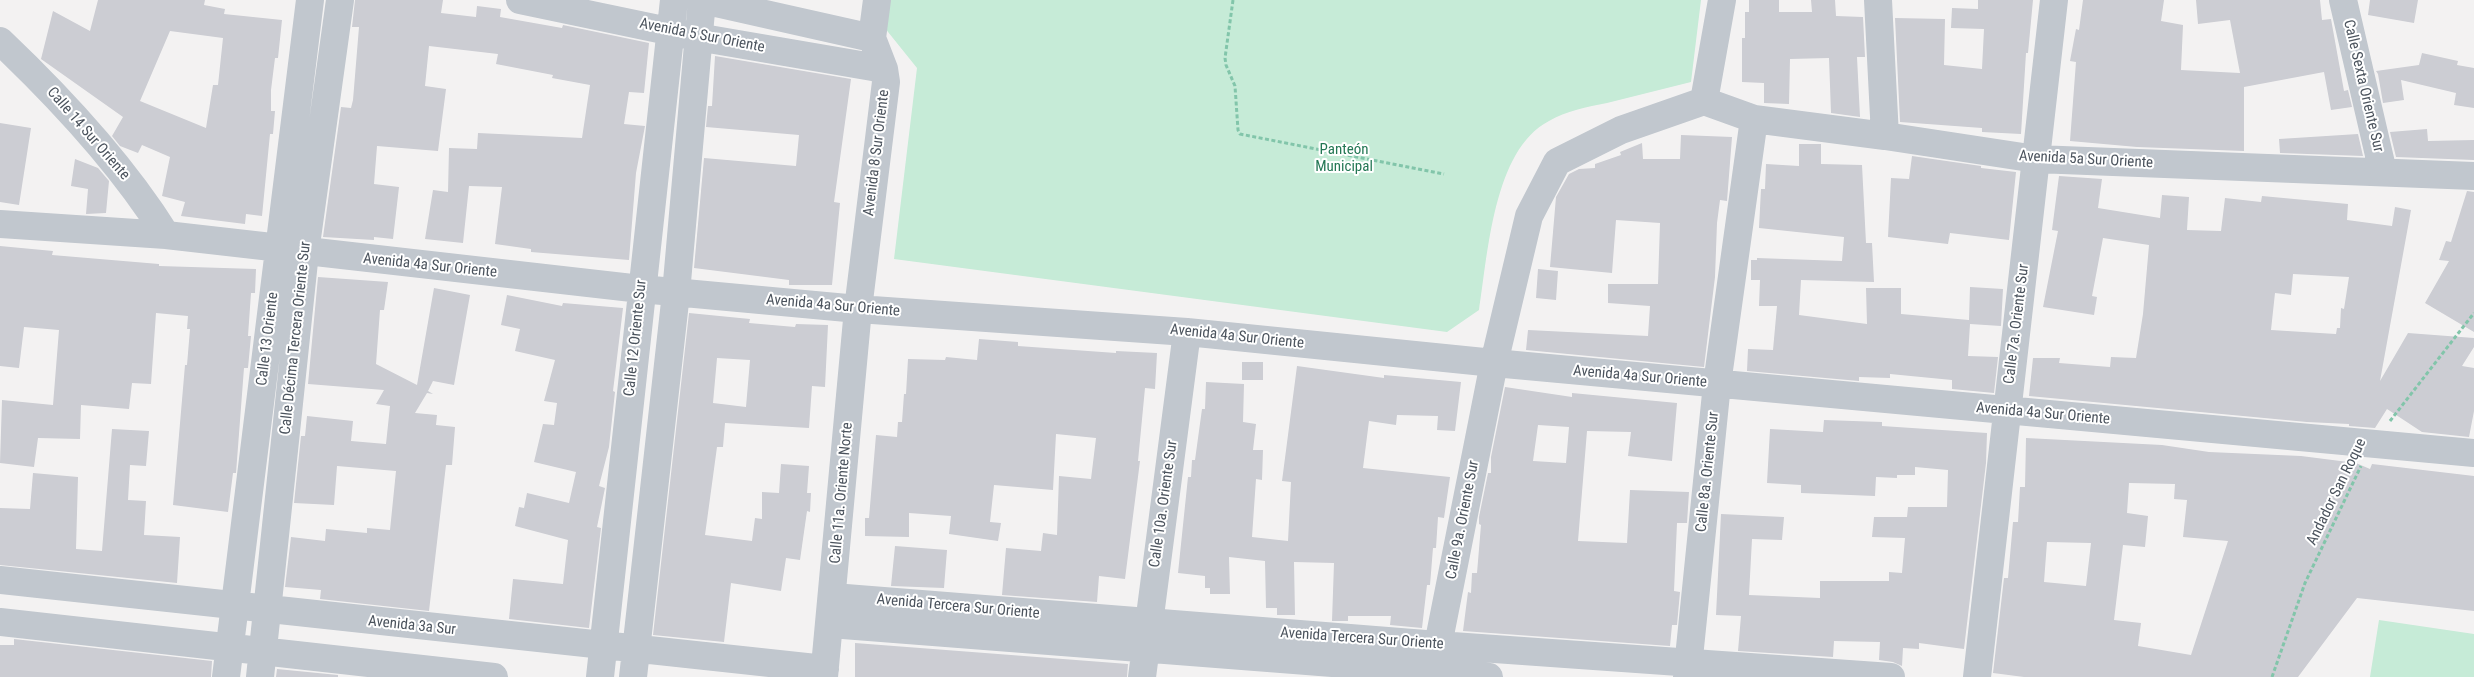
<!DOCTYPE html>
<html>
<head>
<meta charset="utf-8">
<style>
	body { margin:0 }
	canvas { display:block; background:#f3f2f2 }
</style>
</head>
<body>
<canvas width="2474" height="677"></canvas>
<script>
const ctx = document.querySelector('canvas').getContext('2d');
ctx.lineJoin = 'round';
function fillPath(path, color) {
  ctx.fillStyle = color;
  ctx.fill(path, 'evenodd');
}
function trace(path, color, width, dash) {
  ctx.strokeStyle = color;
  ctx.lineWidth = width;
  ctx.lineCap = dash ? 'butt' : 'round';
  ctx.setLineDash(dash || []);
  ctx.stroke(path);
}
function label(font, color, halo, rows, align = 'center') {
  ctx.font = font + ' "Roboto Condensed",sans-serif';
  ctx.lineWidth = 4;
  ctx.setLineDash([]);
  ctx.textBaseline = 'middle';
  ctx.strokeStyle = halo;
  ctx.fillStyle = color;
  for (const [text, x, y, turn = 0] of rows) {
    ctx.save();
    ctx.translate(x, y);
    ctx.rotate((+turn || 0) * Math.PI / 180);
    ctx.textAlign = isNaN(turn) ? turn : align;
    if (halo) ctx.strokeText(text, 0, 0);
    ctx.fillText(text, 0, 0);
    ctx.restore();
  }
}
fillPath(new Path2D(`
	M885,0H1701L1691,82C1663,89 1635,96 1607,103C1587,107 1566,111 1549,121C1493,150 1488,255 1479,310L1447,332L894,259L917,68L880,22Z
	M2379,620L2474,634V677H2370Z`), '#c6ebd7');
fillPath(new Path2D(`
	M98,0H205L204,5L225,9L224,14L282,20L278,58H275L271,90V111H275L273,134H270L262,216L246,214L245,224L181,216L185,202L162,196L170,157L142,145L138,153L120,146L112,136L123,117L41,59L53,11L90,31ZM170,31L223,38L218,85H213L206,128L140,101Z
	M355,0H443L441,13L476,17L477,6L501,9L500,17L562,28L563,25L649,43L644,93L629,92L624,124L645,126L636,173L629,260L531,252V249L495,244L502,187L469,186L463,243L425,239L433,190L448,192L449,148L477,149L478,133L582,138L590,85L552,78L553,75L496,64L498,54L429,46L425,86L446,89L438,151L377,146L374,184L399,187L393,239L374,237V240L323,237L341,107L351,108L353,100L359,27H352Z
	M1749,0H1779V12H1812L1811,0H1835L1836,16L1863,17L1865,57H1857L1860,117L1831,113L1829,58L1790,59L1789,104L1764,103V83L1742,82V38H1745V12H1749Z
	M1978,0H2033L2028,53H2026L2021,134L1982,132V128L1900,122L1895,18L1945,19L1944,65L1982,69L1984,29L1951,28L1952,8L1978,9Z
	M2083,0H2164L2161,21L2183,25L2181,70L2240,73L2230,20L2198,24L2196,0H2320L2322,20L2331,19L2344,91L2348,90L2352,107L2331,110L2324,72L2244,87V151L2137,147L2070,141L2076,62L2070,61L2076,29L2079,30Z
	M2370,0H2418L2414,23L2368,15Z
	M2422,53L2458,61L2457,65L2474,68V108L2454,105L2456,93L2401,80L2404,100L2383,103L2378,74L2376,71L2419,65Z
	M715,56L851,79L834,202L840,203L832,285H789V280L694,268L704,158L796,166L799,135L706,127L708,106H712Z
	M0,123L31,128L19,205L0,202Z
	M2427,129L2428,141L2474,140V160L2396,157L2390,132Z
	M2358,134L2363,156L2280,153L2279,139Z
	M1681,135L1732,137L1727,201L1720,200L1717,223L1715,277L1704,367L1526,350L1528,330L1648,336L1650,306L1608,303V284H1658L1660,223L1616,220L1612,273L1550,267L1556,197L1569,174L1579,169L1595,168V164L1621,155L1620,152L1642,143L1643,159H1680Z
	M1799,144H1821V164L1862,165L1866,243H1872L1874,282L1801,280L1799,315L1867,324L1866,288H1901V314L1969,320L1970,287L2003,289L2001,326L1970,324L1968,356L1998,357L1994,393L1952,389V380L1890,374V378L1859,377V381L1747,371L1748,349L1773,350L1777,306H1759L1760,280H1751V260H1757V258L1842,261L1844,237L1759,228L1761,189H1765L1766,164L1799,166Z
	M1912,156L1981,166V168L2016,172L2009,240L1950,233L1948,244L1888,237L1891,178L1909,179Z
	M75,159L98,168L109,181L106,213L86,214L88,189L71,186Z
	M2059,176L2102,179L2098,208L2160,218L2162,195L2189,197L2187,230L2221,231L2225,198L2261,202L2262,196L2348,204L2347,220L2392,226L2395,207L2411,210L2380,381L2408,333L2474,338V347L2462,366L2474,368V411L2469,437L2422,432L2387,409L2375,428L2349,426V424L2307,422L2029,396L2033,358H2060L2059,363L2110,367L2111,357L2136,358L2143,314L2149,245L2103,238L2092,296L2097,297L2094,315L2043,307L2058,231L2052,230ZM2293,274L2349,277L2344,309L2341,308L2340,328H2337L2336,334L2271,330L2275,293L2291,295Z
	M2467,191L2474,192V332L2425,303L2449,261L2439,260L2446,241L2451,242Z
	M0,246L53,251L52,255L159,264V266L256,269L255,293H251L248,336H251L248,368H244L237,460L236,473H233L228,512L173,505L185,365H187L190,329H187L188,316L156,313L151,384L132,383L129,409L81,405L80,439L38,438L34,467L0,463L2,400L53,405L59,330L24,327L19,368L0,366Z
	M1538,269L1558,271L1556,300L1536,298Z
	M318,277L388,282L384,310H380L376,364L417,385L434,288L470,295L454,385L433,381L428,391L433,394L427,393L415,413L437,415L436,425L455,427L452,465H446L429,611L320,599L321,590L285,587L291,537L325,541L326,529L367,533V528L390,530L396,471L337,466L334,505L294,503L301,436H305L307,416L353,421L351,441L386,444L390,406L376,404L384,390L308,384Z
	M507,295L562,306L563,303L623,308L613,391L615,392L609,447L599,486L605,488L597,527L601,528L589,628L509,619L513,579L563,584L568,540L515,526L519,507L524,508L527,493L569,503L576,472L534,462L543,424L554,425L557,403L544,401L555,360L515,351L520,329L501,325Z
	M689,313L750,319L749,323L795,327L796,324L828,325L825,387L812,386L809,428L725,423L723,447H717L705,535L752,541L755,518L762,519V492L779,493L781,464L809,466L807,493H811L810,512L807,511L800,560L786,558L781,591L731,583L724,642L653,635ZM717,358L750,360L746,407L713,403Z
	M979,339L1018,342V346L1116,353V351L1157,353L1155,389L1145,388L1138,461H1140L1125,579L1099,576L1097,602L1002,595L1006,548L1041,551L1043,533L1057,535L1059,476L1091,479L1096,438L1056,434L1053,490L994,485L990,522L1001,523L998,541L949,534L951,516L909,513V537L865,536V518H869L876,435L897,437L898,422H902L904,394H906L908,359L945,360L946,357L977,360Z
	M1242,362H1263V380H1242Z
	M1297,366L1384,378V375L1461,382L1455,431L1437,430L1438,416L1397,415L1396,425L1369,421L1363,468L1450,477L1444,518L1438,517L1436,548H1433L1430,585H1427L1422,628L1390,625L1391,616H1348V621H1332L1334,563L1294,562L1295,615H1277V608H1266L1265,561L1229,557L1230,594H1210V588H1205V576L1178,573L1188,477H1191L1192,460H1195L1202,409H1205L1206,382L1244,384L1243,422L1256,424L1253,450H1263L1262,480L1256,479L1252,537L1288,541L1291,482L1282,481Z
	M1505,387L1572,397V393L1677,403L1672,461L1628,456L1631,432L1587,431L1578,541L1627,543L1630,490L1689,492L1687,523H1677L1674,591L1680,592L1677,625H1672L1670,646L1463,631L1468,592L1471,593L1472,573H1477L1481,525L1479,524V517L1488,473H1491V457ZM1538,425L1569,427L1566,463L1533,461Z
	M1824,420L1882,422V426L1987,433L1986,463L1964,649L1919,643V649L1903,648L1902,666L1893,662L1879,660L1880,642L1834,641L1833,657L1738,651L1741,616L1716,615L1721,514L1784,517L1782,540L1752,539L1749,595L1820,598V581H1889V572L1902,573L1905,538L1872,537L1874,517H1907L1908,507H1947L1948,470L1915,467V475H1897V478L1876,477L1875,496L1801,493V485L1767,483L1770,429L1823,432Z
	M112,429L149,431L146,466L130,465L128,500L146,501L144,535L180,537L177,583L0,565V508L30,509L33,473L78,477L76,549L102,551Z
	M2026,438L2162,445L2209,452L2301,456L2356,463L2370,469L2372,464L2474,476V611L2357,598L2298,677H2024L1993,673L2004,578H2008L2013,522H2018L2020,487H2025ZM2129,483L2175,484L2174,499L2187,500L2183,537L2228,541L2191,655L2138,646L2141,623L2114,620L2123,545L2145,547L2148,516L2127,513ZM2047,542L2091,543L2086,586L2044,582Z
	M895,546L947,550L944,588L891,586Z
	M14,639L212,661L211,677H0V645H14Z
	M855,643L1128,664L1127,677H855Z
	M277,669L338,675V677H276Z`), '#cccdd3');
trace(new Path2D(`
	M1233,0L1225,58L1226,65L1235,86L1238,130L1240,134L1444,174
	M2390,421L2474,313
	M2272,677L2305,583L2361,466`), '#82c5aa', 3, [4, 2.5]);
trace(new Path2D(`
	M520,0L697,37L884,69
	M703,0L872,38
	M1878,0L1885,136
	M2343,0L2383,172
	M0,41C59,97 123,166 166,235
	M1704,101L1754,119L1885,136L2036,159L2474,176
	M1704,101L1722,0
	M0,224L166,235L641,289L858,309L1187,332L1494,363L2474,453
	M0,580L825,669
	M833,597L1438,645L1891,677
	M0,622L494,677
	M830,624L1435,671L1489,677
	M226,677L310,0
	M260,677L305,252L340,0
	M600,677L674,0
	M633,677L676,293L702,0
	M824,677L858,309L886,82L884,69L872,38L877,0
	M1142,677L1187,332
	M1434,677L1438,645L1494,363L1529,216L1557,162L1621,130L1704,101
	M1687,677L1717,384L1754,119
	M1977,677L2054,0`), '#c1c7ce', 28);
label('15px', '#4b535d', '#fff', [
	["Avenida 5 Sur Oriente",702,36,11],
	["Calle Sexta Oriente Sur",2363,86,77],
	["Calle 14 Sur Oriente",88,134,49],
	["Avenida 8 Sur Oriente",877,153,-83],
	["Avenida 5a Sur Oriente",2086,160,3],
	["Avenida 4a Sur Oriente",430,266,6],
	["Avenida 4a Sur Oriente",833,306,5],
	["Calle 7a. Oriente Sur",2017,324,-83],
	["Avenida 4a Sur Oriente",1237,337,6],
	["Calle Décima Tercera Oriente Sur",296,338,-84],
	["Calle 12 Oriente Sur",636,338,-84],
	["Calle 13 Oriente",268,339,-83],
	["Avenida 4a Sur Oriente",1640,377,5],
	["Avenida 4a Sur Oriente",2043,414,5],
	["Calle 8a. Oriente Sur",1708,472,-84],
	["Andador San Roque",2337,492,-64],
	["Calle 11a. Oriente Norte",842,493,-85],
	["Calle 10a. Oriente Sur",1164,504,-82],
	["Calle 9a. Oriente Sur",1463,520,-79],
	["Avenida Tercera Sur Oriente",958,607,5],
	["Avenida 3a Sur",412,626,6],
	["Avenida Tercera Sur Oriente",1362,639,4]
]);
label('15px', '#237754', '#fff', [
	["Panteón",1344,150],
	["Municipal",1344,167]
]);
</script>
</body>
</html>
